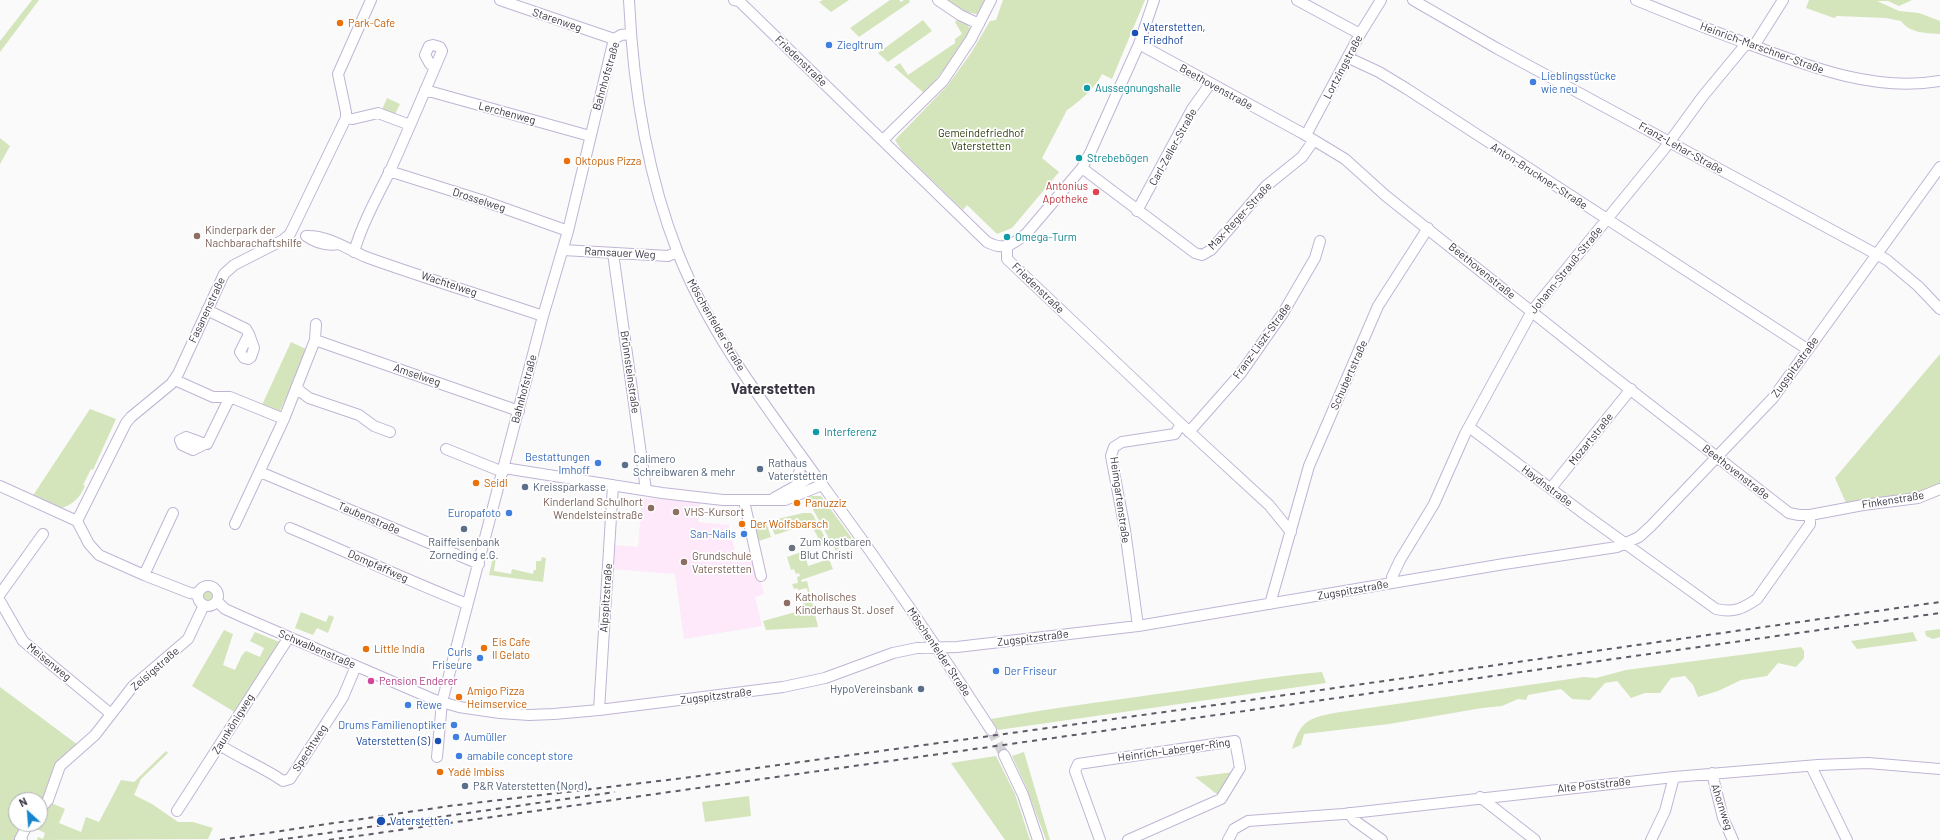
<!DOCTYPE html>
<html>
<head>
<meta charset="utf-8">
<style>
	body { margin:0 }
	#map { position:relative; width:1940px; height:840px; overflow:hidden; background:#fafafa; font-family:Barlow,sans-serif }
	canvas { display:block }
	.north { position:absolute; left:8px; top:792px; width:40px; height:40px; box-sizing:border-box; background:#fff; border:1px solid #b0aeb3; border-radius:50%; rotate:334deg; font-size:11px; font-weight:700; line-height:16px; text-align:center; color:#393442 }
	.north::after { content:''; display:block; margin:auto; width:14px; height:18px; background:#1984ce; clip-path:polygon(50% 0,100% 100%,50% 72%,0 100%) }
</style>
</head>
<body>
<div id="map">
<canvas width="1940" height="840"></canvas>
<div class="north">N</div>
</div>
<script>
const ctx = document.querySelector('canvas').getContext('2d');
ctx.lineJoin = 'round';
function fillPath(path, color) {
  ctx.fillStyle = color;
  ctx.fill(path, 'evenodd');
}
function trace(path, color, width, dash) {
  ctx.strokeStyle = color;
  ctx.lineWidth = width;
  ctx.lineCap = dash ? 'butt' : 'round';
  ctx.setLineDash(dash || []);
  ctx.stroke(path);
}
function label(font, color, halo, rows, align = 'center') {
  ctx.font = font + ' Barlow,sans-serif';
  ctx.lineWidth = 3.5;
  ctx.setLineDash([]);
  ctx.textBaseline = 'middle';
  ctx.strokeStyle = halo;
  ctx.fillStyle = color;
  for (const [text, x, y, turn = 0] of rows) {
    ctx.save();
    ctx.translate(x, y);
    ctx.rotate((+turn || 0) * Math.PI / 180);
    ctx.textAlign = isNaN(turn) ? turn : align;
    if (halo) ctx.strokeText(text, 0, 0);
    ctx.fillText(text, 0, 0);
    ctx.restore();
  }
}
fillPath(new Path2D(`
	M642,498L700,502L698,522L729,525L735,553L753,551L764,594L755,597L762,626L684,639L675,574L611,569L613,545L638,547Z`), '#fde9f9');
fillPath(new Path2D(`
	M32,0H39L0,52V41Z
	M823,0H849L831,12L819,2Z
	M890,0H899L901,2L904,0H909L910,2L859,37L850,28Z
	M948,0H987L980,15L963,11L948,3Z
	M1003,0H1145L1112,79L1102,74C1096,87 1079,102 1067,110L1042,158L1059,172L1012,228L997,234L967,205L963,210L902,151L895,140L948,85L971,53L990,21L996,20Z
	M1809,0H1912L1899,6L1888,1H1877L1899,11L1919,13L1940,21V34C1925,33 1910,33 1901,21L1886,18L1837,16L1834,18L1806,8Z
	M958,19L965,22L971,30L957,55L924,93L894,67L900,63L908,75L955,43V39L962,34L955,22Z
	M923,20L932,31L888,62L878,53Z
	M387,98L400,104L395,114L381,112Z
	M0,138L10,146L0,164Z
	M291,342L308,350L279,413L262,405Z
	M1940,354V485L1907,497L1846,503L1835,478Z
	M90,409L116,419L93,470L91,469L83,485L85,486C79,499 73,504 60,509L32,497Z
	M813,496H821L854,541L846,545L844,543L836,551L806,497Z
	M803,513H811L813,515L828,543L821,545C819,540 816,532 812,528C806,523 783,533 775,535L769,521Z
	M766,522L771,537L756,542L752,524Z
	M804,551L808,566L829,559L833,569L801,580L802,582L807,581L818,627L766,630L763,621L803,610L802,604L810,602L807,588L798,590L797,588L794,589L792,584L798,583L797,577L800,576L799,573L796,574L794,569L791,570L787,557Z
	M493,557H496L494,571L511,574L512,569L533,574L534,570H536V561H541L542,557L546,558L543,582L489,575Z
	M203 596a5 5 0 1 1 10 0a5 5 0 1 1-10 0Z
	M301,612L326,622L329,615L334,617L328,633L317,628L313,635L295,628Z
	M1940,629V637L1933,639L1926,636L1925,631Z
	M224,630L233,634L223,665L235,670L242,655L246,651L260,657L264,648L250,641L255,632L282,643L236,713L192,686Z
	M1913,632L1917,641L1857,649L1851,641Z
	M1801,647L1804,651V658L1796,667L1778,663L1767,676L1741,680L1718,691L1698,697L1693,685L1685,676L1671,678L1660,693H1645L1631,698L1617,681L1605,683L1590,700L1572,699L1561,689L1528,695L1526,700L1518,699L1502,706L1482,708L1389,724L1304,734L1301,745L1292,749C1300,722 1308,718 1334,713L1584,677L1596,678L1626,670Z
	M1322,672L1326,683L998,730L991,719C1046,709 1101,702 1157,694C1212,687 1267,677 1322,672Z
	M0,687L78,745L40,806V800H16V824H26L15,840H0Z
	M166,751L168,753L141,779L134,795L152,804L178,822H193L213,828L208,839L37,840L38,837L43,839L45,833L30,826L32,824H40V814L49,802L65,809L59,823L81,832L86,817L99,822L121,780L134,782Z
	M1024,752L1050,840H1046L1027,789L1012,756Z
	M996,756L1015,794L1030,840H1005L951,763Z
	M1234,772L1218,795L1195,777Z
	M749,796L751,816L705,822L702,802Z`), '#d4e4bb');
trace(new Path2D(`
	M991,730L1004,755`), '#d3d2d5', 10, [10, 5]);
const minor = new Path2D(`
	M500,0L614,39
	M629,0C633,86 646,172 678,253C710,334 765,405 816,476C877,559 935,643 991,730
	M734,0L739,1L987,242C1004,251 1012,245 1026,234L1082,168L1091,151L1139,44L1154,0
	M938,0L960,15L979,24
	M1297,0L1360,34
	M1413,0L1498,49L1887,260L1918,286L1940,309
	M1636,0C1675,16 1715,32 1754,46C1813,68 1876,92 1940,81
	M1139,44L1302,133L1345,159L1386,196L1605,370L1789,513L1799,515H1810L1863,505L1918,498L1940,489
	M1754,46L1783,0
	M1349,58L1379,72L1407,89L1807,349
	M425,90L590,136
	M346,118L353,119L378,113L410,125
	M1306,135L1360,34L1381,0
	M883,140L943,81L971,39L991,0
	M1082,168L1195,253L1202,255L1211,250L1266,186L1302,157L1314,140
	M389,171L481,200L568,231
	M1137,211L1192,109L1210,84
	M338,244C327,246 316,243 306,236C328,235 347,249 366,257C424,278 484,296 543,316
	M1007,246V259L1181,424L1269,505L1291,532
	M563,250L668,256L677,252
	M354,252C362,224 377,197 390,171C408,131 425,91 442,51L440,47L433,45L429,46L425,55L430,64L436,65
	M613,253L646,490
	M207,310L246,329L249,334L240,352L244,358L248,359L251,357L254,348L249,334
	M315,340L519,411
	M175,380L213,397H230L207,444H205L186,437L180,440L182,445L193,450L205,444
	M296,388L309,398L359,415L374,426L390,432
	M230,397L284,419
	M1469,427L1583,513L1716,609C1734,613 1742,609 1757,599L1810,524V515
	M1189,432L1241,373L1283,313L1315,258L1320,241
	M446,449L503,472
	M504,468L662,493L723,500H785L822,485
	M260,472L479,564
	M797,484L802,457
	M0,486L77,521L89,544L99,555L144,575L190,593L198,594
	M1551,488L1631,389
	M774,498L815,475
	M744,501L761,576
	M77,521L126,423L131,417L171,384L178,374L224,274L234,265L283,240L290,234L346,118V112L338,74L371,0
	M235,524L284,419L315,340L316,324
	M290,528C349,553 407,580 467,604
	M144,575L173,513
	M1392,583V577L1400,560L1434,504L1465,434L1532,311L1665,148L1703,96L1746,44
	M198 596a10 10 0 1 1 20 0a10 10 0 1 1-20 0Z
	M0,594L43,534
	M0,601L23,641L111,714
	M217,601L225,609L245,618L435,700L459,707L500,713L529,715L554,714L599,710L783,687L825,678L893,653L917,648L957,647L1138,626L1504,564L1617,547L1639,537L1651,526L1773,398L1940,167
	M1270,604L1309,466L1378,306L1428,228
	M1138,626L1125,530L1111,456L1114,447L1122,442L1175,434L1181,424
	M599,710L613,485
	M220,745C241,759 263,767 283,781L290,779L343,697L356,666
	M1004,755L1023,795L1038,840
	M437,757L442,702L543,316L568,231L614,39L621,35L630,34
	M1811,766L1847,840
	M1712,773L1723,818L1733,840
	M1480,797L1535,840
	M40,809L48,800L60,766L95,735L133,686L188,639L204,605
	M177,811L289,637
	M1349,813L1354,820L1382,840
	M22,840L20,839L28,824
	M1100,840L1075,771L1078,764L1235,741L1240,768L1221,799L1128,840
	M1228,840L1234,829L1248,821L1343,814L1674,777L1818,765L1868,763L1940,769
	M1651,840L1665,811L1674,777`);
trace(minor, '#c0b4d5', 12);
trace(minor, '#fff', 10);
trace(new Path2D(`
	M220,840L449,806L684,778L1208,706L1940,602
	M278,840L615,792
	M329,840L1940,613`), '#5f5b66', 2, [5, 5]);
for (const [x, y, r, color] of [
	[340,23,4,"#e8710a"],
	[1135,33,4,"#1a4fb4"],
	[829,45,4,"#3f7fe0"],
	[1533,82,4,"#3f7fe0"],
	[1087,88,4,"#0f9aa8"],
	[1079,158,4,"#0f9aa8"],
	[567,161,4,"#e8710a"],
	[1096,192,4,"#e0444e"],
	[197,236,4,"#8d6e63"],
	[1007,237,4,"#0f9aa8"],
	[816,432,4,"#0f9aa8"],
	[598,463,4,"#3f7fe0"],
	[625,465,4,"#5c6f8a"],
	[760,469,4,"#5c6f8a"],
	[476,483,4,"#e8710a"],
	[525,487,4,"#5c6f8a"],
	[797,503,4,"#e8710a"],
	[651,508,4,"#8d6e63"],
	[676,512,4,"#8d6e63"],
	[509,513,4,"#3f7fe0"],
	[742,524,4,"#e8710a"],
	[464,529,4,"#5c6f8a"],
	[744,534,4,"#3f7fe0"],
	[792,548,4,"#6b7280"],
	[684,562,4,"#8d6e63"],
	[787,603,4,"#8d6e63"],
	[484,648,4,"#e8710a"],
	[366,649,4,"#e8710a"],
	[480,658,4,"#3f7fe0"],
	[996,671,4,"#3f7fe0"],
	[371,681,4,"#d1479c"],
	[921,689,4,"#5c6f8a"],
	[459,697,4,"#e8710a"],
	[408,705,4,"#3f7fe0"],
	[454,725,4,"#3f7fe0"],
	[456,737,4,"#3f7fe0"],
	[438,741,4,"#1a4fb4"],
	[459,756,4,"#3f7fe0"],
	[440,772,4,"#e8710a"],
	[465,786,4,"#5c6f8a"],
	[381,821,5,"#1a4fb4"]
]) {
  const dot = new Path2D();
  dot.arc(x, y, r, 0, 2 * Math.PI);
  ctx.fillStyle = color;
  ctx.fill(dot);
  trace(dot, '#fff', 1.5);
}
label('11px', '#393442', '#fff', [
	["Starenweg",557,20,19],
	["Heinrich-Marschner-Straße",1762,48,20],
	["Friedenstraße",801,61,44],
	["Lortzingstraße",1343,67,-62],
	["Bahnhofstraße",606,76,-74],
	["Beethovenstraße",1216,87,29],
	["Lerchenweg",507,113,15],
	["Carl-Zeller-Straße",1173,147,-61],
	["Franz-Lehar-Straße",1681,148,29],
	["Anton-Bruckner-Straße",1539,176,33],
	["Drosselweg",479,200,18],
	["Max-Reger-Straße",1240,216,-47],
	["Ramsauer Weg",620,253,3],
	["Johann-Strauß-Straße",1566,270,-51],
	["Beethovenstraße",1482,271,39],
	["Wachtelweg",449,284,18],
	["Friedenstraße",1038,288,44],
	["Fasanenstraße",207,310,-65],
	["Möschenfelder Straße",716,325,60],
	["Franz-Liszt-Straße",1262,341,-54],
	["Zugspitzstraße",1795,367,-54],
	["Brünnsteinstraße",630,372,82],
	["Amselweg",417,375,19],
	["Schubertstraße",1349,375,-66],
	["Bahnhofstraße",524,389,-75],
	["Mozartstraße",1591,439,-51],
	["Beethovenstraße",1736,472,38],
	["Haydnstraße",1547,486,37],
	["Heimgartenstraße",1120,500,82],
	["Finkenstraße",1893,500,-9],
	["Taubenstraße",369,518,23],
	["Dompfaffweg",378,566,24],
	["Zugspitzstraße",1353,590,-10],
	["Alpspitzstraße",606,598,-86],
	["Zugspitzstraße",1033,638,-7],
	["Schwalbenstraße",317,649,23],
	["Möschenfelder Straße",939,652,56],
	["Meisenweg",49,662,39],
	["Zeisigstraße",155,669,-41],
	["Zugspitzstraße",716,696,-7],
	["Zaunkönigweg",233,724,-58],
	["Spechtweg",310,748,-57],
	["Heinrich-Laberger-Ring",1174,750,-8],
	["Alte Poststraße",1594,785,-6],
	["Ahornweg",1722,807,72]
]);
label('11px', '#c56008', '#fff', [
	["Park-Cafe",348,23],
	["Oktopus Pizza",575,161],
	["Seidl",484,483],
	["Panuzziz",805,503],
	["Der Wolfsbarsch",750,524],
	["Eis Cafe",492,642],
	["Il Gelato",492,655],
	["Little India",374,649],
	["Amigo Pizza",467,691],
	["Heimservice",467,704],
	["Yadê Imbiss",448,772]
], 'left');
label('11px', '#164399', '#fff', [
	["Vaterstetten,",1143,27],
	["Friedhof",1143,40],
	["Vaterstetten (S)",430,741,"right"],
	["Vaterstetten",390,821]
], 'left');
label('11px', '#366cbe', '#fff', [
	["Ziegltrum",837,45],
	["Lieblingsstücke",1541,76],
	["wie neu",1541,89],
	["Bestattungen",590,457,"right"],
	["Imhoff",590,470,"right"],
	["Europafoto",501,513,"right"],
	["San-Nails",736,534,"right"],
	["Curls",472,652,"right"],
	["Friseure",472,665,"right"],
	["Der Friseur",1004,671],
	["Rewe",416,705],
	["Drums Familienoptiker",446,725,"right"],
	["Aumüller",464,737],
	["amabile concept store",467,756]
], 'left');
label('11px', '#0d838f', '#fff', [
	["Aussegnungshalle",1095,88],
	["Strebebögen",1087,158],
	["Omega-Turm",1015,237],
	["Interferenz",824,432]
], 'left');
label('11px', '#2d3c0e', '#fff', [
	["Gemeindefriedhof",981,133],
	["Vaterstetten",981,146]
]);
label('11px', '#be3a42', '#fff', [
	["Antonius",1088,186],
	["Apotheke",1088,199]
], 'right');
label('11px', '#785e54', '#fff', [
	["Kinderpark der",205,230],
	["Nachbarachaftshilfe",205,243],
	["Kinderland Schulhort",643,502,"right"],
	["Wendelsteinstraße",643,515,"right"],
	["VHS-Kursort",684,512],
	["Grundschule",692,556],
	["Vaterstetten",692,569],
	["Katholisches",795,597],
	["Kinderhaus St. Josef",795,610]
], 'left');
label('11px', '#4e5e75', '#fff', [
	["Calimero",633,459],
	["Schreibwaren & mehr",633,472],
	["Rathaus",768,463],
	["Vaterstetten",768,476],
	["Kreissparkasse",533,487],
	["Raiffeisenbank",464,542,"center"],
	["Zorneding e.G.",464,555,"center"],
	["HypoVereinsbank",913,689,"right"],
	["P&R Vaterstetten (Nord)",473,786]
], 'left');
label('11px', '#5b616d', '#fff', [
	["Zum kostbaren",800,542],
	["Blut Christi",800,555]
], 'left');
label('11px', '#b23c85', '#fff', [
	["Pension Enderer",379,681]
], 'left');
label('bold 15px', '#393442', '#fff', [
	["Vaterstetten",773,389]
]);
</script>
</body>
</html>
